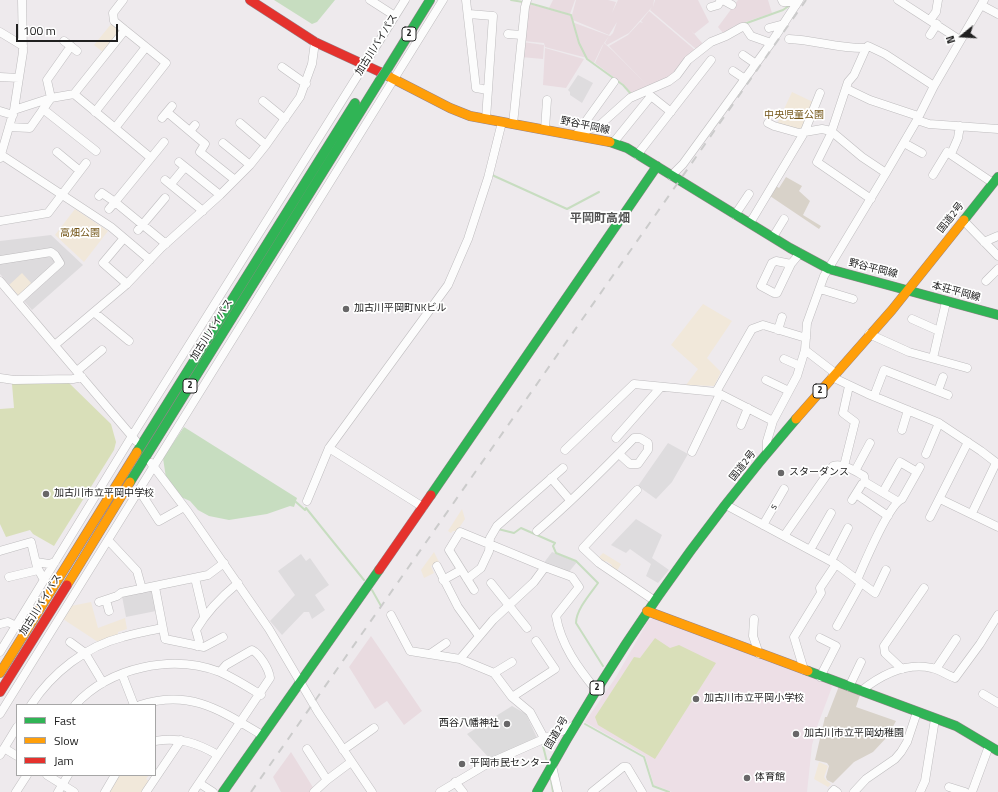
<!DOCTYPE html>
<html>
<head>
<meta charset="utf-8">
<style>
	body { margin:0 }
	#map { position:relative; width:998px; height:792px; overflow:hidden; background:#eeeaed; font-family:"Titillium Web",sans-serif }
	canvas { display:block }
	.legend { position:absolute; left:16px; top:704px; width:140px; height:72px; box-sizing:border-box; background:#fff; border:1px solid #a6a6a6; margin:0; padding:5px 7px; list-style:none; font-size:12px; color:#202020 }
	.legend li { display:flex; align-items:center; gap:8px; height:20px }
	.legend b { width:20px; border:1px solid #a6a6a6 }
	.north { position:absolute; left:942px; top:16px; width:40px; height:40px; -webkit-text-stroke:3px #fff; paint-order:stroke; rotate:252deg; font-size:11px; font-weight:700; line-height:16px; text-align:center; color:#202020 }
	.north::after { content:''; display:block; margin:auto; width:14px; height:18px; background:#202020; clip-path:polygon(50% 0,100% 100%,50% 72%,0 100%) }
	.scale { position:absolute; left:16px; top:24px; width:102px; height:18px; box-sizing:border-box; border:2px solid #202020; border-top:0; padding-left:5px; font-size:12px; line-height:14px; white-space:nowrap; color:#202020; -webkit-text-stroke:3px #fff; paint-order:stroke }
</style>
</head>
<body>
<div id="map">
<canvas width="998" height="792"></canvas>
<ul class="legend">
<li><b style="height:5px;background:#30b455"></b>Fast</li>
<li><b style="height:5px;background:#ff9f0a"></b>Slow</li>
<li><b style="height:5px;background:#e5322d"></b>Jam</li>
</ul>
<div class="north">N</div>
<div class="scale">100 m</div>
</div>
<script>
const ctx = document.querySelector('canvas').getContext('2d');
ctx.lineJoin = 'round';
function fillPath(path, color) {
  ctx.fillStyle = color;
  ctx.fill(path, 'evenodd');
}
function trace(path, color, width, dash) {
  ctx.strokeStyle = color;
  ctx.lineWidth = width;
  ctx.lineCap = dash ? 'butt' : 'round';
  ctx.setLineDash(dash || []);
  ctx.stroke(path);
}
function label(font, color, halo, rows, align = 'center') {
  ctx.font = font + ' "Titillium Web","Noto Sans JP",sans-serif';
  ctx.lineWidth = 3.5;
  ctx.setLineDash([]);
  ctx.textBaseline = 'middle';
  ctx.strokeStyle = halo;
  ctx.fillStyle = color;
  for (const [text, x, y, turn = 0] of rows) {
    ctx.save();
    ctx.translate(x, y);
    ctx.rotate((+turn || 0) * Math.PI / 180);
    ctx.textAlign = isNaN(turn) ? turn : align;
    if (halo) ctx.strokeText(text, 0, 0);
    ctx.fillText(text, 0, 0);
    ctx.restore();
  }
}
fillPath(new Path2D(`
	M51,235L83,265L32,310L0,274V241Z
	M148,590L152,592L156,611L126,617L122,596Z`), '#dddbdd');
fillPath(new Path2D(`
	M655,617L830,684L832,687L818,724L812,745L807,792H672L654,785L645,756L585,722L616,677L648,621Z`), '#eddfe6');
fillPath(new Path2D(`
	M512,706L526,714L537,738L490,759L467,734Z`), '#dcdbdc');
fillPath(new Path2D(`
	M553,0H575L570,14L549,8Z
	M576,0H608L616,2L612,13L618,0H654L653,7L655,0H698L709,22L694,34L690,29L703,44L696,49L650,10L652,7L629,33L607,45L605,43L609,36L602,46L594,63L587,58L545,47L544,43L523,41L529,4L571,15L572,22L610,36L613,33L617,22L615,14L617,22L609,35L573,20L572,15Z
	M738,0H768L772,13L734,26L724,34L718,27Z
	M649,11L695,50L668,78L648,86L609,46L628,35L640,22L643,23L641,21Z
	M523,42L544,45L543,59L521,57Z
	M604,43L613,51L648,86L631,94L624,85L595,63Z
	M545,48L584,59L566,88L543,85Z
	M371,636L422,711L404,725L387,701L375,709L349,667Z
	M291,752L314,789L311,792H281L273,777Z`), '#e9dbe0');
fillPath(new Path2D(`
	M786,177L802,186L799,191L810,201L803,215L821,226L819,229L770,196L776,186L779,188Z
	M839,686L860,695L856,707L896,721L888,736L873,752L854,762L833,783L827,780L826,777L829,766L827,763L815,760L825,717H827Z`), '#d8d2c9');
fillPath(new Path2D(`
	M112,23L119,29L120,32L104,53L94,45Z
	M792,92L813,102L803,129L800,131L777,124Z
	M75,209L108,231L84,262L55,235Z
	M22,273L32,284L19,296L9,285Z
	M703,304L732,321L707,358L721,372L714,386L686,385L698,369L671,345Z
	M462,509L465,519L457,531H453L451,533L448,531Z
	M434,552L439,562L431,566L434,573L424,578L421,570Z
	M603,553L621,564L617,571L610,568L612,565L606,561L604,563L598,558Z
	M91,602L98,628L125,618L127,629L118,632V635L98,642L63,619L71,606Z
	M819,762L828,766L824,777L826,780L831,784L828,787L814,779Z
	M119,775H149L146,779L149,781L142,792H109Z`), '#f1e8da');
fillPath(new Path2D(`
	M69,383L111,424L116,442L114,450L54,546L33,534L30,530L6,537L0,524V409L14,408L12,384Z
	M655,638L670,648L679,645L716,663L655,759L598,725L595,717L634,657L640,658Z`), '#d9dfb9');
fillPath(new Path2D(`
	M578,75L593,83L582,103L570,95V92L568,90Z
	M668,443L688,454L672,482L656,499L638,486Z
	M636,519L662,535L652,558L669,570L658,583L646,576L651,564L630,549L626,553L611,545Z
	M552,552L577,562L568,573L543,564Z
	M301,554L306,561L310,558L329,585L315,595L325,610L312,619L309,612H304L282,635L270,621L295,595L278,571Z`), '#dedcde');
fillPath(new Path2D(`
	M274,0H335L317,22L312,24Z
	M184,427L297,498L294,507L290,506L267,514L229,520L209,516L198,510L190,501L181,497L166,478L163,458Z`), '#c7ddc0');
trace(new Path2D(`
	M511,0L523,2
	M529,3L571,15L579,43L587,59L623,85L631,94
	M744,24L783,10L790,5
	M492,175L567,209L599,192
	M296,502L305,510L306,508L364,580
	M498,529L514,533L521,528L555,543L553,546L556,553L576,561L598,583C590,594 576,610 576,623L603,666
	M372,590L381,606
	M585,724L644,757L653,786L669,792
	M542,742L547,762
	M551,780L553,792`), '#c7ddc0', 2);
const street = new Path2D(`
	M123,0L113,13L114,21L125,30
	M370,0L395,16
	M466,0L476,88L488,90
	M723,0L732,5
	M782,0L783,2H792L796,5
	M898,0L960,40
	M981,5L998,14
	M711,7L718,5L721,0
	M469,14L493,16L486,119
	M930,20L936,12L938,0
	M769,28L784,24
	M0,32L23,46
	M508,34L522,35
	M930,35L937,24
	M789,39C815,40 840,49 866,48
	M64,41L77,51
	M743,55L756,64
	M282,67L306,84
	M733,71L745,79
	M0,77L19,78
	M614,82L576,135L601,124L630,98L669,81L677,75L688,60L711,42L726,36L742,27H745L751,36L771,43
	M847,89L870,100L918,116
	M263,101L285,119
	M43,109L96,151
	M14,110L51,98L74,94L125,30L166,63L115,128L74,94
	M0,111L13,115
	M95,112L146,47
	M167,112L205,144L200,152L235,180
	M162,118L172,106
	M917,120L929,124L998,129
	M240,123L266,145
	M768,123L774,126L799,133L822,129L831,131L862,157L886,173
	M513,124L525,7L527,0
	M9,127L30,128L51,98L47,80L71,46
	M115,128L151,158L115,202L166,244
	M545,129L547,100
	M190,131L195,125
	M223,143L250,165
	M613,143L651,96L671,112
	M904,143L922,153
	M57,152L80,171
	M0,154L111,227L150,260
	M951,154L958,138L960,126
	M637,155L711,60
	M0,158L14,110L23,52L22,0
	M151,158L164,142
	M179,162L220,195
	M933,175L947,152L993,183
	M671,176L683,164L771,43L799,0
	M165,180L203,211
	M171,184L185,167
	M99,196L102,193L115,202L109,209
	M871,199L817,162L830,136L848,82L854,75L866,48L868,46L885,54L934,86
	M735,215L749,194
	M963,220L998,256
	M0,221L48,213L86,163
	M750,223L804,133L820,93
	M138,230L165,198
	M773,237L784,219
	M124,238L103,263L127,284
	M984,242L998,236
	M0,260L51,252L55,255L60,263L18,301
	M791,264L776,261L772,263L761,286L774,293H777L791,264L800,253
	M0,281L136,441
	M986,281L998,269
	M820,289L853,299
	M95,313L129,341
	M912,319L939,331
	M778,330L782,317
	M869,334L909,352L967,368
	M56,344L127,284L161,248L220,195L250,165L266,145L300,97L312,64L315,42
	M805,350L835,373
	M933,358L946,302
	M784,359L800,366
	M77,371L102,350
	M832,377L868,394L939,423L981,451L998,464
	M0,378L14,380L73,379L82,377
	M766,380L789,391
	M938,391L943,377
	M716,392L752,329L763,325L806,338
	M874,396L884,370L948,395
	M741,425L748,408
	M902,430L908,410
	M616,438L660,388
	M329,448L423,507
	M565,450L634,384L716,392L773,421
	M692,452L720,394
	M767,452V441L773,421L797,376L805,350L807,323L824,276L886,173L917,120L934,86L984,0
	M926,454L939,423
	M151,463L188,512L269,629L318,712L372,792
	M844,466L855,422L843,413L849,386
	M855,471L870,443
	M551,478L570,500
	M139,490L159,521L184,507
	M637,490L583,548L599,563L655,601
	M883,492L900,462L917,472
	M856,494L888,516
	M940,499L998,527
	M852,500L862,484L865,482
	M307,501L329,448L448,285L468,239L488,178L502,122
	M726,505L836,564L875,593L886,570
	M972,513L996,463
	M930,517L968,442
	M763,525L784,489
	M537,531C571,502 603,470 634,438H640L648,443V450L638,464H630L619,454
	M784,536L833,466C843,463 855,471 864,476L865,482L897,501
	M108,540L137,571L142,589
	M810,550L831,513
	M0,551L31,542L37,567L44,580
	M831,561L848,528
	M36,562L49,564L55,562
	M437,566L458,607L479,636
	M9,577L38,570
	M195,578L204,616
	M467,579L481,568L489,551L490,538L497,526L563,468
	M443,580L461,570
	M857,580C864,564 889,504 902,499L920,467
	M491,583L527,628
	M155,587L165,639L204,647L223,637
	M474,590L449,550L460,532L545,567L572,577L579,587L556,616C561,645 578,668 596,690
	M106,600L109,611
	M99,602L117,596L121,593L208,575L224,563
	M391,615L410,651L460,659L494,673L512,697L530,712L544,738
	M754,619L753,636L759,654
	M0,624L8,622L16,626
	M837,626L861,583
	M820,638L836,646L820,677
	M70,642L85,653L103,683
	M197,646L199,641L196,630C207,611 221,597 238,583
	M0,652L132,436L405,0
	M430,654L446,643
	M460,659L493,620L534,582L545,567
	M902,669L885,653L884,646L924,588
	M936,669L956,639
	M804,670L794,637L821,593L820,588L836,564
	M494,673L512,662
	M122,674L134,705
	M849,687L861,662
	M861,691C881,675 905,662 932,668C940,670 947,675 955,678L980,644L998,615
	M983,694L998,703
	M512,697L555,669L536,641
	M31,705C52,673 86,646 123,637C136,633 149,631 162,628
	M75,705C110,667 172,654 220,672C234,678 248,687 261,695
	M140,705C190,689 220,710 262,735
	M0,714L443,0
	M155,741C180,737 197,743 218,755
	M4,748L17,756
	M307,749L327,780
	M343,750L374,728
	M0,755L17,727
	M552,766L558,792
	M47,775L74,792
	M455,782L463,792
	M199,783L213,792
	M949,787L965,792
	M16,792L27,775
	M58,792L68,775
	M105,792L115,775
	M146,792L181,740
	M193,792L270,678C269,669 260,654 252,650L226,665L220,672
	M314,792L327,780L351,762
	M440,792L487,764L573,726
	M592,792L623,767H627L642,792
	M832,792L834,790L837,792
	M854,792L866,779L895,759L901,752L907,742L917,712
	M920,792L925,781L935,719
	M972,792L989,746`);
const fast = new Path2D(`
	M388,68L430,0
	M610,142L627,148L790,248L829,269L998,315
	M964,220L998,177
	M137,452L355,103
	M130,482L380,80
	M431,495L657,166
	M808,671L956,726L998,751
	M223,792L379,570
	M537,792C610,659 696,534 796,419`);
const slow = new Path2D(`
	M380,72L450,108L470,116L610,142
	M796,419L892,310L964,220
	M67,585L130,482
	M647,611L808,671
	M0,673L137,452`);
const jam = new Path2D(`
	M250,0L315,42L380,72
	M379,570L431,495
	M0,692L67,585`);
trace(street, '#bebcbe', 9);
trace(fast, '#97838a', 10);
trace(slow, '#97838a', 10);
trace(jam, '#97838a', 10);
trace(street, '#fcfcfc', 8);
trace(fast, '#30b455', 9);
trace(slow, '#ff9f0a', 9);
trace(jam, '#e5322d', 9);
trace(new Path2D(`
	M251,792L806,0`), '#cbcbcb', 2, [8, 8]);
const fastBridge = new Path2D(`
	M380,80L388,68`);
trace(fastBridge, '#aba2bf', 10, []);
trace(fastBridge, '#30b455', 9);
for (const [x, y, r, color] of [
	[346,309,4,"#686768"],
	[781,473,4,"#686768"],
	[46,494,4,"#686768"],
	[696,699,4,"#686768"],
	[507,724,4,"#686768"],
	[796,734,4,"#686768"],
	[462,764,4,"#686768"],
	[747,778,4,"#686768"]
]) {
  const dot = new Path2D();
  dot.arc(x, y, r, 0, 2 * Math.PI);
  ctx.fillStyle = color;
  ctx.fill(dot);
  trace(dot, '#fff', 1.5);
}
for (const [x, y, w] of [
	[409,34,14],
	[190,386,14],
	[820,391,14],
	[597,688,14]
]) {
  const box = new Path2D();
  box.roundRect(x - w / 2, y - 7, w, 14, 3);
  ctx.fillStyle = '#fff';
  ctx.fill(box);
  trace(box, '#202020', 1);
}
label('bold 9px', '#202020', null, [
	["2",409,34],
	["2",190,386],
	["2",820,391],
	["2",597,688]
]);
label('10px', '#202020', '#fff', [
	["加古川バイパス",377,45,-58],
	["野谷平岡線",585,126,12],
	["国道2号",951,218,-52],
	["野谷平岡線",873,269,14],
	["本荘平岡線",956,292,15],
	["加古川バイパス",212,330,-58],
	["国道2号",743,466,-52],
	["s",774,507,-60],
	["加古川バイパス",41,605,-58],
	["国道2号",557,733,-60]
]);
label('10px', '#745618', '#fff', [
	["中央児童公園",794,116],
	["高畑公園",80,234]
]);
label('10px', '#202020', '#fff', [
	["加古川平岡町NKビル",354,309],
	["スターダンス",789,473],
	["加古川市立平岡中学校",54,494],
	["加古川市立平岡小学校",704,699],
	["西谷八幡神社",499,724,"right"],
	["加古川市立平岡幼稚園",804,734],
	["平岡市民センター",470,764],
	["体育館",755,778]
], 'left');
label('bold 12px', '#535353', '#fff', [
	["平岡町高畑",600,219]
]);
</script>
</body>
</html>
